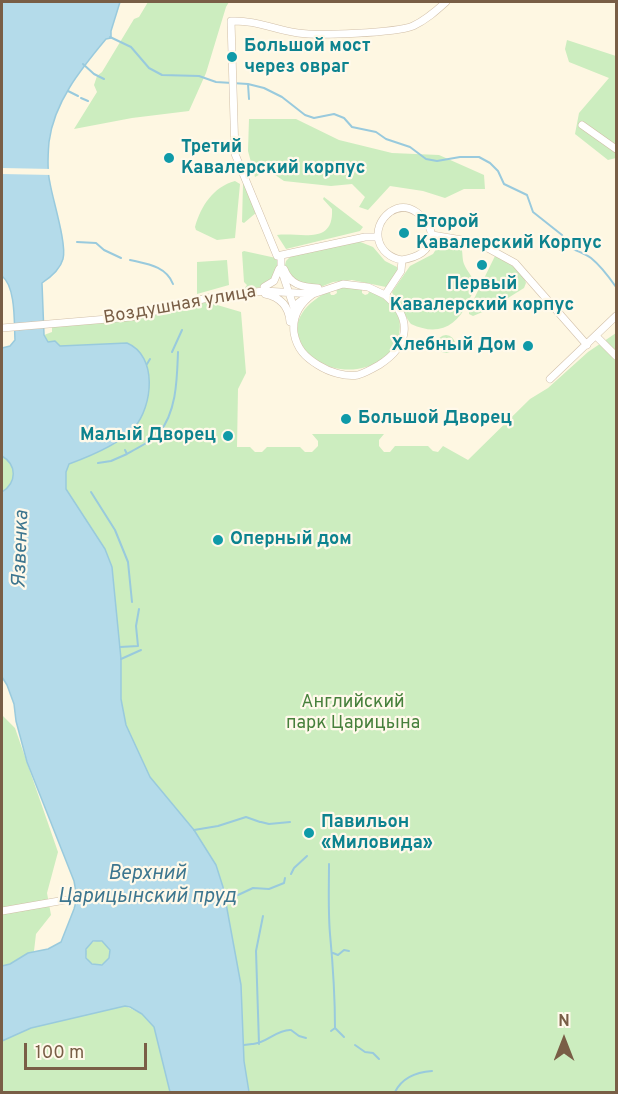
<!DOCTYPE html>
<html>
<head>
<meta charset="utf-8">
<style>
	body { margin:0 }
	#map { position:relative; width:618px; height:1094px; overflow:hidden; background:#fef7e2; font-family:Overpass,sans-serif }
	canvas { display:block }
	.frame { position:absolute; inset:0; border:3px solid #795e46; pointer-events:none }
	.north { position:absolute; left:534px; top:1010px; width:60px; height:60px; -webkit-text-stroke:4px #fff9ea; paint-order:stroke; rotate:0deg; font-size:16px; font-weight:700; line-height:24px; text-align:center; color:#795e46 }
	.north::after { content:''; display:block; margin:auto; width:21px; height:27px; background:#795e46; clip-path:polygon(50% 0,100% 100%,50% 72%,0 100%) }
	.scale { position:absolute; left:24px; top:1043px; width:123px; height:27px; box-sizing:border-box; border:3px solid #795e46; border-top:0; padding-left:8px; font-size:18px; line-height:21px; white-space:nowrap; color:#795e46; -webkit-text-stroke:4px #fff9ea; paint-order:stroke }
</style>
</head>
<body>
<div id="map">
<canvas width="618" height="1094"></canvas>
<div class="frame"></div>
<div class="north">N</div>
<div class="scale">100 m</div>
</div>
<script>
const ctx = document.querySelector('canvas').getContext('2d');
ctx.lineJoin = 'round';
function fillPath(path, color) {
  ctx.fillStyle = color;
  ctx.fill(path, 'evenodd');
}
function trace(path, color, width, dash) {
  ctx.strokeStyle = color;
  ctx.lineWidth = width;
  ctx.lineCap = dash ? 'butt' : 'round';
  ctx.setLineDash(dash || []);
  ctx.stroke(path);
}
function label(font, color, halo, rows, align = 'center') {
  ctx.font = font + ' Overpass,sans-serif';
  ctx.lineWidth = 4.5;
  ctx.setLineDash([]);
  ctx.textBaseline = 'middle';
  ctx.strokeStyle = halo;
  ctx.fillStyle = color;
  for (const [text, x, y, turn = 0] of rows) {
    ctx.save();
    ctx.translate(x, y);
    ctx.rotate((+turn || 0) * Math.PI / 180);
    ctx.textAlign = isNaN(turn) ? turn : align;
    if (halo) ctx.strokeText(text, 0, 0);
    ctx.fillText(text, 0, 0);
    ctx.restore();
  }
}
fillPath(new Path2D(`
	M148,2H229L226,7L206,73L189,111L132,118L74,129L97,92L94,85L97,76L102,72L134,19L139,17Z
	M567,40L616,56V158L608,160L575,134L579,113L609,78L569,62L565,49Z
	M249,119H296L339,140L392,153L439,155L484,175L485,189H464L445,198L423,191L390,186L368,210L359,207L365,197L352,184L331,186L284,181L268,170L255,177L248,151Z
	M235,181L240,184L235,238L217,240L196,230L195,227C201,206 213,187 235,181Z
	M243,184H245L257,212L244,223L242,222Z
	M324,197L363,227L360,231L286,249L277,235C300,232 334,246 332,209L323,199Z
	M445,239L456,241L461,246C463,252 462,259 464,264C467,272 474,277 474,285C474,292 470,297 468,303C455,328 437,336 411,324C408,320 393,296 392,292L410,266L433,254L440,243Z
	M358,241L373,247L385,261L397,267L398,270L386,287L352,280L333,282L318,288L303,287L284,269L286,261L291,256Z
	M244,251L276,258L279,265L278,276L264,287L244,289L247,285L244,282L242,252Z
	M495,256C507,262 523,270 526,283L524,288L492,308L473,316L469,314V309Z
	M227,260L229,285L197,294V262Z
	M347,287L362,288V293L365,295L368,294L370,290C389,302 404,310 399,335C397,347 391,353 381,360C330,394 253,330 329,291L331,295H334L337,293L336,288Z
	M205,299L207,302L241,312L246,373L238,389L237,447H250L255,452H262L267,447H300L305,452H312L318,446V441L312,434H384L379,440V446L384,452H390L395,446H428L433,451L438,452L443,446L468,460L530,399L548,388L588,352L616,333V1092H208L35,373L44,335L52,332V325L111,320Z
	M437 344a9 9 0 1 1 18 0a9 9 0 1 1-18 0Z
	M2,456C17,465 17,482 2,492Z
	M2,715L15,728L58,852L47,893L51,915L36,934L34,951L10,964L3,966Z
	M86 953a12 12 0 1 1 24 0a12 12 0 1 1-24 0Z
	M125,1006L142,1014L154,1027L170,1092H2V1041L31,1028Z`), '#ccedbf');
const water = new Path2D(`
	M2,2H120L111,31V38L106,39C81,69 54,102 49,142C48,154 47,171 50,183C53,201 67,244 63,259C60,270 51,277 42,283L44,335L48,342L55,341L60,346L127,343C158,356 153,406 134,428C120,444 88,457 69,464L66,472V489L105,549L112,567L121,659V699L126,725L150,777L194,830L216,865L223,887L241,985L244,1061L249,1092H170L154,1027L142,1014L130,1007L125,1006L31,1028L2,1041V966L10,964L28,953L48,949L61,942L74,909L77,898L74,881L27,762L16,721L14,704L7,685L2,677V492C17,482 17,465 2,456V348L10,346L15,340C14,323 16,287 2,276ZM93,941H102L110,950L109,958L102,965L92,964L86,958V949Z`);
fillPath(water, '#b4dbea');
trace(water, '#99cadd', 1.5);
fillPath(new Path2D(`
	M2,168L52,169V175L2,174Z`), '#fef7e2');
trace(new Path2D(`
	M110,37L131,47L149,68L162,75L199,76L216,82L248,84L264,88L282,97L305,115L314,118L334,114L344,118L352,127L376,132L386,139L410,147L426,159L437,161L460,157H479L490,163L498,171L504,184L527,195L533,212L562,235C565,250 580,250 591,258C601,266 609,277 616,287
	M83,64L94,74L104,79
	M248,84L249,99
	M68,91L78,96
	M81,98L88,101
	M77,242L96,243L104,250L121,258
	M130,260C147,264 166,266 173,284
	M172,352L182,330
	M147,364L150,359
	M127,454C136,448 152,442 159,433C177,411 177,378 178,352
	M98,463L111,461L127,454L125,450
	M91,492L115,530L128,562L132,602
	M120,647L138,646L136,626L139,609
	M121,659L141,650
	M261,822L269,824L290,822
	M194,830L218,826L246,817L260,822
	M329,864C329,887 328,911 330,934C333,966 335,996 335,1028L331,1031
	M291,874L294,868L307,856
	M238,895L253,888L269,889L284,883L285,878
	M224,897L238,895
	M333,953L338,955L344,950L349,951
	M335,1028L344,1037
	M291,1030L299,1036L306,1038
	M253,1044C267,1043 276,1030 290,1030
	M259,1044L256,951L263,916
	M244,1045L252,1044
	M355,1045L365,1052L373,1053L379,1059
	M395,1092C402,1078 417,1072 432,1071`), '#99cadd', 2);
const pedestrian = new Path2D(`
	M582,125L616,149
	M377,237H365L277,256L235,154L231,21C257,20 274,30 298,33C318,36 395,33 413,26C426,20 436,11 446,2
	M281,256V269L295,311
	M402,260C377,256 369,228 390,212C409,199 428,218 432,235
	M279,269H284C290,285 302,287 318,288L298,303L290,322C289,306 280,297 265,294L264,287L274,281Z
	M313,294C299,304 292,316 294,333C297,349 305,357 318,365C329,372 345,377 358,375C365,373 372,369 379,365C409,346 414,319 385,295
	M2,328L131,317L207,298L246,293L264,291L313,294L343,284L368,287L385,295L401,271L402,260C418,257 429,252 432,235L468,241L482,245L515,263L587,345
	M596,336L616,356
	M550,379L616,316
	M2,911L65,900`);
trace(pedestrian, '#d1bfa8', 8);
trace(pedestrian, '#fff', 7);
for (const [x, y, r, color] of [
	[232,57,6,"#0f9aa8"],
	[169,158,6,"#0f9aa8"],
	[404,233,6,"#0f9aa8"],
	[482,265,6,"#0f9aa8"],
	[528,346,6,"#0f9aa8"],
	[346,419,6,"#0f9aa8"],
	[228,436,6,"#0f9aa8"],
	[218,540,6,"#0f9aa8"],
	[309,833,6,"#0f9aa8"]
]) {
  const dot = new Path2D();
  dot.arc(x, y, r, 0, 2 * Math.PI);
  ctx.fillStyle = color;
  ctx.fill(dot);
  trace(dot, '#fff9ea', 2);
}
label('bold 18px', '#0d838f', '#fff9ea', [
	["Большой мост",244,47],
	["через овраг",244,68],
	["Третий",181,148],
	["Кавалерский корпус",181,169],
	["Второй",416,223],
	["Кавалерский Корпус",416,244],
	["Первый",482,285,"center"],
	["Кавалерский корпус",482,306,"center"],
	["Хлебный Дом",516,346,"right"],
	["Большой Дворец",358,419],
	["Малый Дворец",216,436,"right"],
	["Оперный дом",230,540],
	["Павильон",321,823],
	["«Миловида»",321,844]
], 'left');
label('18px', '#795e46', '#fff9ea', [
	["Воздушная улица",180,306,-10]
]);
label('18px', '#47803c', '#fff9ea', [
	["Английский",353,703],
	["парк Царицына",353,724]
]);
label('italic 20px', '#3d768f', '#fff9ea', [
	["Язвенка",22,549,-88],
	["Верхний",147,875],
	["Царицынский пруд",147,898]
]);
</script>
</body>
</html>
